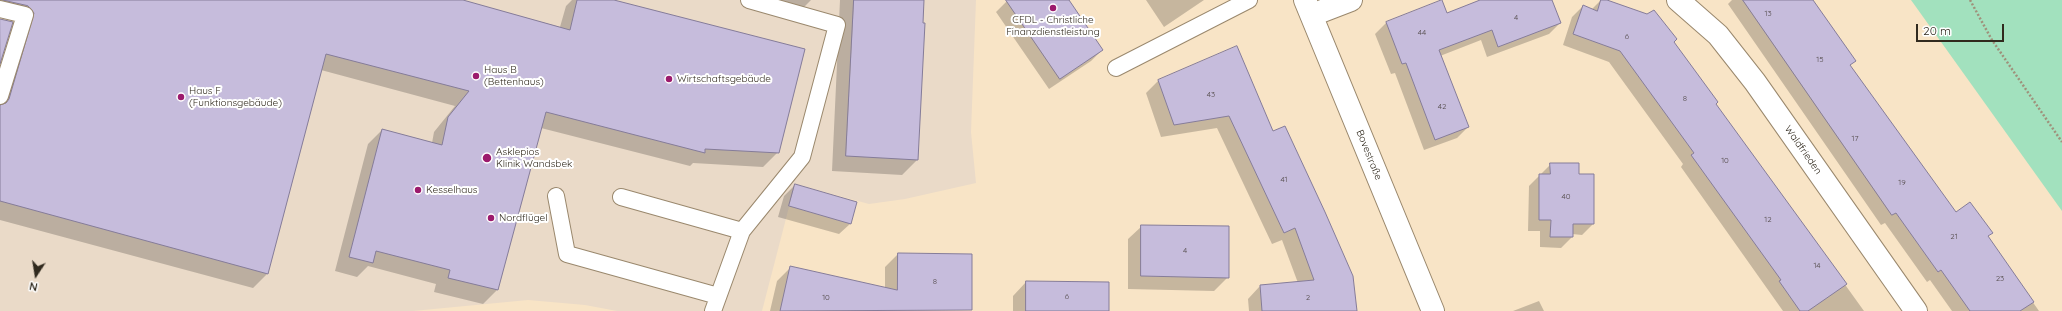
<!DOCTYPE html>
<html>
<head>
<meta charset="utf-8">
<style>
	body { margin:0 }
	#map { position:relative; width:2062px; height:311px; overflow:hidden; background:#f8e4c6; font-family:Quicksand,sans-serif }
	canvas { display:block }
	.north { position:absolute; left:16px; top:255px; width:40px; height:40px; -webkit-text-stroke:3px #fff; paint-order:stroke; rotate:192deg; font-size:11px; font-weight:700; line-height:16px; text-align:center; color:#312a1e }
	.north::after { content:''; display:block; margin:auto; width:14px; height:18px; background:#312a1e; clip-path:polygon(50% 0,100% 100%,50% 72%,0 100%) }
	.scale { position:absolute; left:1916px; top:24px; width:88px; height:18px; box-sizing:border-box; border:2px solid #312a1e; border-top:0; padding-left:5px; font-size:12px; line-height:14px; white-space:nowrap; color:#312a1e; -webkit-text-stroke:3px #fff; paint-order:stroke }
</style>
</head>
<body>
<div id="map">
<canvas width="2062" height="311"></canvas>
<div class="north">N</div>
<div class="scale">20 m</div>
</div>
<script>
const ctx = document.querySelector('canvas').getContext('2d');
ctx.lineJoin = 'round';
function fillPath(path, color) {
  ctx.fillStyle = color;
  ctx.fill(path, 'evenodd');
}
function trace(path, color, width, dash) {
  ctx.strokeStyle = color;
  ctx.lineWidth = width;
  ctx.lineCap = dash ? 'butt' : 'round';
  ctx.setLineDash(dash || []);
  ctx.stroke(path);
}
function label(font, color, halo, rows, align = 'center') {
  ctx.font = font + ' Quicksand,sans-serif';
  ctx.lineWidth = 4;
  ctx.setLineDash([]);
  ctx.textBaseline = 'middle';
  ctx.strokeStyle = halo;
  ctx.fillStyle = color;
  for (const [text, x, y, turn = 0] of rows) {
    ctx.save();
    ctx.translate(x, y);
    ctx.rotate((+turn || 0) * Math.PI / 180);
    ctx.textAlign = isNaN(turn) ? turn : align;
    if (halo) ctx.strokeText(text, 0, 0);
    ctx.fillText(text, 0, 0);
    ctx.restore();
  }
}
fillPath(new Path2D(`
	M0,0H976L971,132L976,183L905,199L869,204L795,184L762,311H617L585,305L528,300L413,311H0Z`), '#eadac8');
fillPath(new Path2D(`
	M1911,0H2062V211Z`), '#a2e1be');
fillPath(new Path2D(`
	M0,0H460L560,27L566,6L572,0H610L778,152L763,167L693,163L690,166L541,128L497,290L483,304L434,292L436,284L368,266L357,277L335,271L368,144L382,130L432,143L434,132L455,106L321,70L267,274L253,288L0,220V98L20,27L13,20L0,17Z
	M780,0H811L804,7Z
	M840,0H923L917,160L902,175L832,171Z
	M1008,0H1068L1102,50L1091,61L1049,89L996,12Z
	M1146,0H1204L1164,27Z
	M1483,0H1551L1560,23L1549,34L1487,57L1481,40L1440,56L1468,127L1457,138L1424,150L1395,73L1391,74L1375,34L1386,23L1441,2L1446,14Z
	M1601,0H1604L1673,42L1715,104L1864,311H1783L1681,167L1683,164L1609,62L1563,45L1572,17L1583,6L1592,9Z
	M1732,0H1808L1854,61L1849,66L1956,213L1991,233L1987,237L2039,311H1952L1930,280L1927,282L1885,223L1881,225L1728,4Z
	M1158,81L1273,133L1356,311H1249L1248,299L1260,286L1298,283L1282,240L1272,244L1217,128L1161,137L1146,93Z
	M1551,164L1578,175L1593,224L1582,235L1572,234V237L1561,248L1540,247V231H1528L1529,186Z
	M795,185L850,224L839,234L778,217L784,196Z
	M1142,226L1228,277L1214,291L1128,289V239Z
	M898,254L971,310L770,311L777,281L791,267L885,288V267Z
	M1026,282L1108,311H1013V296Z
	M1539,301L1544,311H1513Z`), '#0003');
const building = new Path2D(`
	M3,0H463L570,30L577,0H614L805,49L779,153L705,149V153L546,112L498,290L448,278L450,270L376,251L373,263L349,257L382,129L442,145L448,117L469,91L326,54L268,274L0,201V105L6,103L9,99L34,13L28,6Z
	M854,0H924L923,23H925L918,160L846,156Z
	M1006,0H1069L1103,50L1060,79Z
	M1442,0L1447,13L1480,0H1552L1561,23L1498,47L1492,30L1439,50L1469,127L1435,140L1406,63L1402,64L1386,22Z
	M1601,0H1607L1647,14L1654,10L1677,39L1674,42L1718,102L1716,104L1847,284L1808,311H1800L1779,281L1781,280L1691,155L1694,153L1620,51L1573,34L1583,5L1597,11Z
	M1743,0H1813L1856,61L1850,65L1956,212L1970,202L1993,233L1988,236L2034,302L2020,311H1970L1941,270L1938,272L1896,213L1892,215Z
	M0,19L13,22L0,64Z
	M1237,46L1273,131L1285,126L1325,212L1353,276L1357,311H1262L1260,285L1314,280L1295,228L1284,233L1229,116L1174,125L1158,80Z
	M1550,163H1579V174H1594V224H1573V237H1550L1551,220H1539V174H1550Z
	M795,184L857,202L851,224L789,206Z
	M1141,225L1229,226V278L1141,276Z
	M898,253L972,254V310L780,311L790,266L897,290Z
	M1026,281L1109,282V311H1026Z`);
fillPath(building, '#c6bcdc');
trace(building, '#857c99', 1);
const lane = new Path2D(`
	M0,9L25,15L0,96
	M1116,68L1249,0
	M556,196L567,254L718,296
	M621,197L742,231
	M713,311L742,231L802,157L837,25L749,0`);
const street = new Path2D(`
	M1678,0L1718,35L1755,82L1916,311
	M1312,15L1351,0`);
const secondary = new Path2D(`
	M1305,0L1433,311`);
trace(lane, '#9a886d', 18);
trace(street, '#9a886d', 24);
trace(secondary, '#9a886d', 24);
trace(new Path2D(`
	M1970,0L1992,40L2062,142`), '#9f917b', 2.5, [2, 2]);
trace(lane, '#fff', 16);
trace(street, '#fff', 22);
trace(secondary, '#fff', 22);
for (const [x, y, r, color] of [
	[1053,8,4,"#9c1a6d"],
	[476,76,4,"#9c1a6d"],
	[669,79,4,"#9c1a6d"],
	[181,97,4,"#9c1a6d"],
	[487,158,5,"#9c1a6d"],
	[418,190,4,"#9c1a6d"],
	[491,218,4,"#9c1a6d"]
]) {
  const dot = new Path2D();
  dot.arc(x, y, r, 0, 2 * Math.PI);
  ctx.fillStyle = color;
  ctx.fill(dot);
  trace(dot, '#fff', 1.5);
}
label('8px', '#564e4e', null, [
	["13",1768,14],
	["4",1516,18],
	["44",1422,33],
	["6",1627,37],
	["15",1820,60],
	["43",1211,95],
	["8",1685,99],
	["42",1442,107],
	["17",1855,139],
	["10",1725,161],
	["41",1284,180],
	["19",1902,183],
	["40",1566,197],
	["12",1768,220],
	["21",1954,237],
	["4",1185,251],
	["14",1817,266],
	["23",2000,279],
	["8",935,282],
	["6",1067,297],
	["10",826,298],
	["2",1308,298]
]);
label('10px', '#312a1e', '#fff', [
	["CFDL - Christliche",1053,20,"center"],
	["Finanzdienstleistung",1053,32,"center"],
	["Haus B",484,70],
	["(Bettenhaus)",484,82],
	["Wirtschaftsgebäude",677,79],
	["Haus F",189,91],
	["(Funktionsgebäude)",189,103],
	["Asklepios",496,152],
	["Klinik Wandsbek",496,164],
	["Kesselhaus",426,190],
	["Nordflügel",499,218]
], 'left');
label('10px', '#312a1e', '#fff', [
	["Waldfrieden",1803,150,55],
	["Bovestraße",1369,155,68]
]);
</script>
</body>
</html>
